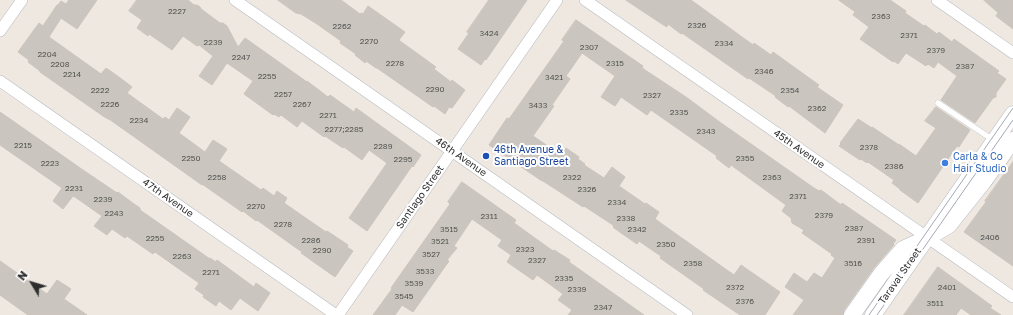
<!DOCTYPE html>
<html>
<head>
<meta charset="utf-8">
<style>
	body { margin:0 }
	#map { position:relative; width:1013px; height:315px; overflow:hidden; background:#eee8e1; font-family:"Golos Text",sans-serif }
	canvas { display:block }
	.north { position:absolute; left:12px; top:263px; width:40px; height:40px; -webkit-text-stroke:3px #fff; paint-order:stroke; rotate:308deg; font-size:11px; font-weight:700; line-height:16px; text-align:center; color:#2e2e2e }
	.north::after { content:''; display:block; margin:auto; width:14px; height:18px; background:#2e2e2e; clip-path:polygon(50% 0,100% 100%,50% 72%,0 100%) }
</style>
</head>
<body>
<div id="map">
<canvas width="1013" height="315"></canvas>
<div class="north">N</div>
</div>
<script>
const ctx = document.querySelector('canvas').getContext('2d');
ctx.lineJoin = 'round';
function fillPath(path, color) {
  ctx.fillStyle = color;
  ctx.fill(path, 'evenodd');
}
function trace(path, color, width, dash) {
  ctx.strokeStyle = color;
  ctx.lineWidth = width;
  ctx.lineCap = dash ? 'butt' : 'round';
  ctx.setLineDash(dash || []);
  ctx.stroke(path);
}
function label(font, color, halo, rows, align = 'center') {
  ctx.font = font + ' "Golos Text",sans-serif';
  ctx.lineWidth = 4;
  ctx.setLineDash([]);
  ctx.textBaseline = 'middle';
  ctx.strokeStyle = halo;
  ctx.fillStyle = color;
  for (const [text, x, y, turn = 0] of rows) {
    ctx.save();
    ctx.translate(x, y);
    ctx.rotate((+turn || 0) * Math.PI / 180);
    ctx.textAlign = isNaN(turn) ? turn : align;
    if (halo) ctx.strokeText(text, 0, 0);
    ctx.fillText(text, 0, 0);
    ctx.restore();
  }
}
const building = new Path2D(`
	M69,0H97L77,29L61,18L49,37L101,74L106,68L119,77L132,87L127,93L163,119L165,117L169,120L177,108L190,117L179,133L205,152L213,140L227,149L219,161L261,190L263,188L274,196L277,191L287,198L284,203L326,232L327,231L348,245L347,247L353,251L335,277L301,253L302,252L257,220L256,221L243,211L242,212L202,184V185L109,119H108L103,116L40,72V71L28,62L29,60L18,52L39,23L43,26L57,5H58L61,1L66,4Z
	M137,0H188L194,5H197L200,7L201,9L220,23H223L227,26L238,47L245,38L307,82V81L328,97L330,95L354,112L356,108L421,155L413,167L412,166L367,231L349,218L387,163L369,150L362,160L344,147L343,148L325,136L324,137L302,121L297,127L281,115L279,117L274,114L273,115L244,94L253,81L227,63L212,85L199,76L213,56L199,45L197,46L183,36L172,50L149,34L148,36L137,28L142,20L129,11Z
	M278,0H341L360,14L361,13L363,14L368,6L405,32L399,40L400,41L436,67L434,69L451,82L452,80L465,90L452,108L449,107L445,114L434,106L433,107L377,68H376L366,61L365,63L355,55L356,54L340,43L341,41L317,24L301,14L296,13Z
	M489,0H527L486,60L485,59L481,65L458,49L469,33L467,32Z
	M626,0H691L753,45L754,43L771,55L773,52L819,85L817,87L843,105L825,133L789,106L788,107L775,97L776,96L749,78L748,79L682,33L681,34L668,24L667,27L662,24Z
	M839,0H890L906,11L905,13L924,26L925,25L937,34L939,32L952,42L954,39L999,71L997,73L1006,79L996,93V97L993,98L975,123L941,100L957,76L938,62L934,68L928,64L926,66L906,53L898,64L894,61L893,62L860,39L869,27L853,15L855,12Z
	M984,0H1013V29L996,16L998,13Z
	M576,20L643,66L642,68L686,97L721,123L814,188L819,191L821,190L841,205L842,203L896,240L893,244L894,245L893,246L873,269L844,310L843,315H793L804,300L785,287L794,273L807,282L814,273L822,278L835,258L831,255L832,254L802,233L804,230L792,223L791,218L782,211L786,205L731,165L729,168L716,158L717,156L651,110L647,115L621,97L615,106L601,97L615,76L582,53L566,76L570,79L552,105L554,106L533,136L561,155L566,148L579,157L578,159L585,164L584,165L604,178L612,167L625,177L619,186L645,204L646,203L659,212L655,219L734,275L741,265L780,292L765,315H740L703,290L704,289L660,258L661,256L652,250L639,241L637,244L614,228L613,225L584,206L583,207L543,181H542L489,145L507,118L509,119L564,41L562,40Z
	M936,107L970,130L959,147L957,146L918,203L900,190V189L892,183L894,180L868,162L867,163L861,159L860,160L839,146L841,144L840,143L858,119L872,128V127L899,145V144L916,156L936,128L925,121Z
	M0,112L83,170L117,193L118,192L134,204L140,208V210L210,259V258L216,262L217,260L254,287L256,283L270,293L258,311L240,298L231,310L219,301L216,306L203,297L204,295L195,289L199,283L155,252L153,254L127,236L125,238L112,229L107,235L94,226L102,216L75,197L73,196L63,209L53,201L62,188L0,145Z
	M1013,162V266L964,232L986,202L985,201Z
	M462,182L516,220L514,223L553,251L554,250L570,260L569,262L644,315H568L572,310L558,300L563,294L537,275L533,280L507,262L511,255L498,246L502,240L472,219L454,246L457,248L447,260L449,261L413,312L402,305L395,315H373L392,289L391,288L450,204L448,202Z
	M0,261L47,294L57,280L71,289L64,299L87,315H28L0,295Z
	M938,267L992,306L990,308L1001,315H971L961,308L956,315H904Z`);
fillPath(building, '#cac6bf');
trace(building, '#cac3bb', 1);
const lane = new Path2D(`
	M938,103L993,140`);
const street = new Path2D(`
	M235,0L687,315
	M585,0L1013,297
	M937,0L1013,53
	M0,31L22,0
	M0,81L336,315
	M338,315L557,0`);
const secondary = new Path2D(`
	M852,315L881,274L903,249L927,238L949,225L984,181L1013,140
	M873,315L1013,114`);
trace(lane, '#b5b8c0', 6);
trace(street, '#b5b8c0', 12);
trace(secondary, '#b5b8c0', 17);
trace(lane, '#fff', 5.5);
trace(street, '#fff', 11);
trace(secondary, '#fff', 16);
trace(new Path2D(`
	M869,315L1013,108
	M877,315L1013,120`), '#a4a8b6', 1);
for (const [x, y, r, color] of [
	[486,156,4,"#1a4fb4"],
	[945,163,4,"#3f7fe0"]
]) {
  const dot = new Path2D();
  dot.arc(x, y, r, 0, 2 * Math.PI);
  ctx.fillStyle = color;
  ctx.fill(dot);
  trace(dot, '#fff', 1.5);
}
label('8px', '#555452', null, [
	["2227",177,11],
	["2363",881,16],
	["2326",697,25],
	["2262",342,26],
	["3424",489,33],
	["2371",909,35],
	["2270",369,41],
	["2239",213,42],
	["2334",724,43],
	["2307",589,47],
	["2379",936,50],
	["2204",47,54],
	["2247",241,57],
	["2278",395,63],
	["2315",615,63],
	["2208",60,64],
	["2387",965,66],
	["2346",764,71],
	["2214",72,74],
	["2255",267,76],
	["3421",554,77],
	["2290",435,89],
	["2222",100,90],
	["2354",790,90],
	["2257",283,94],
	["2327",652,95],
	["2226",110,104],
	["2267",302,104],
	["3433",538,105],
	["2362",817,108],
	["2335",679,112],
	["2271",328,115],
	["2234",139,120],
	["2277;2285",344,129],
	["2343",706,131],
	["2215",23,145],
	["2289",383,146],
	["2378",869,147],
	["2250",191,158],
	["2355",745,158],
	["2295",403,159],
	["2223",50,163],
	["2386",894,166],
	["2258",217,177],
	["2322",572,177],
	["2363",772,177],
	["2231",74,188],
	["2326",587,189],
	["2371",798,196],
	["2239",103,199],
	["2334",617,202],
	["2270",256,206],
	["2243",114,213],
	["2379",824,215],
	["2311",489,216],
	["2338",626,218],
	["2278",283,224],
	["2387",854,228],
	["3515",449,229],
	["2342",637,229],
	["2406",990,237],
	["2255",155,238],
	["2286",311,240],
	["2391",866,240],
	["3521",440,241],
	["2350",666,244],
	["2323",525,249],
	["2290",322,250],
	["3527",431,254],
	["2263",182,256],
	["2327",537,260],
	["2358",693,263],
	["3516",853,263],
	["3533",425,271],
	["2271",211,272],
	["2335",564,278],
	["3539",414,283],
	["2372",735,287],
	["2401",947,287],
	["2339",577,289],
	["3545",404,296],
	["2376",745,301],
	["3511",935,303],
	["2347",603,307]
]);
label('10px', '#2e2e2e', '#fff', [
	["45th Avenue",799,149,35],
	["46th Avenue",461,157,35],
	["Santiago Street",420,197,-55],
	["47th Avenue",168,198,35],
	["Taraval Street",900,276,-55]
]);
label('10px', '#164399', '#fff', [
	["46th Avenue &",494,150],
	["Santiago Street",494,162]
], 'left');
label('10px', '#366cbe', '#fff', [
	["Carla & Co",953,157],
	["Hair Studio",953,169]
], 'left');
</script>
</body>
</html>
